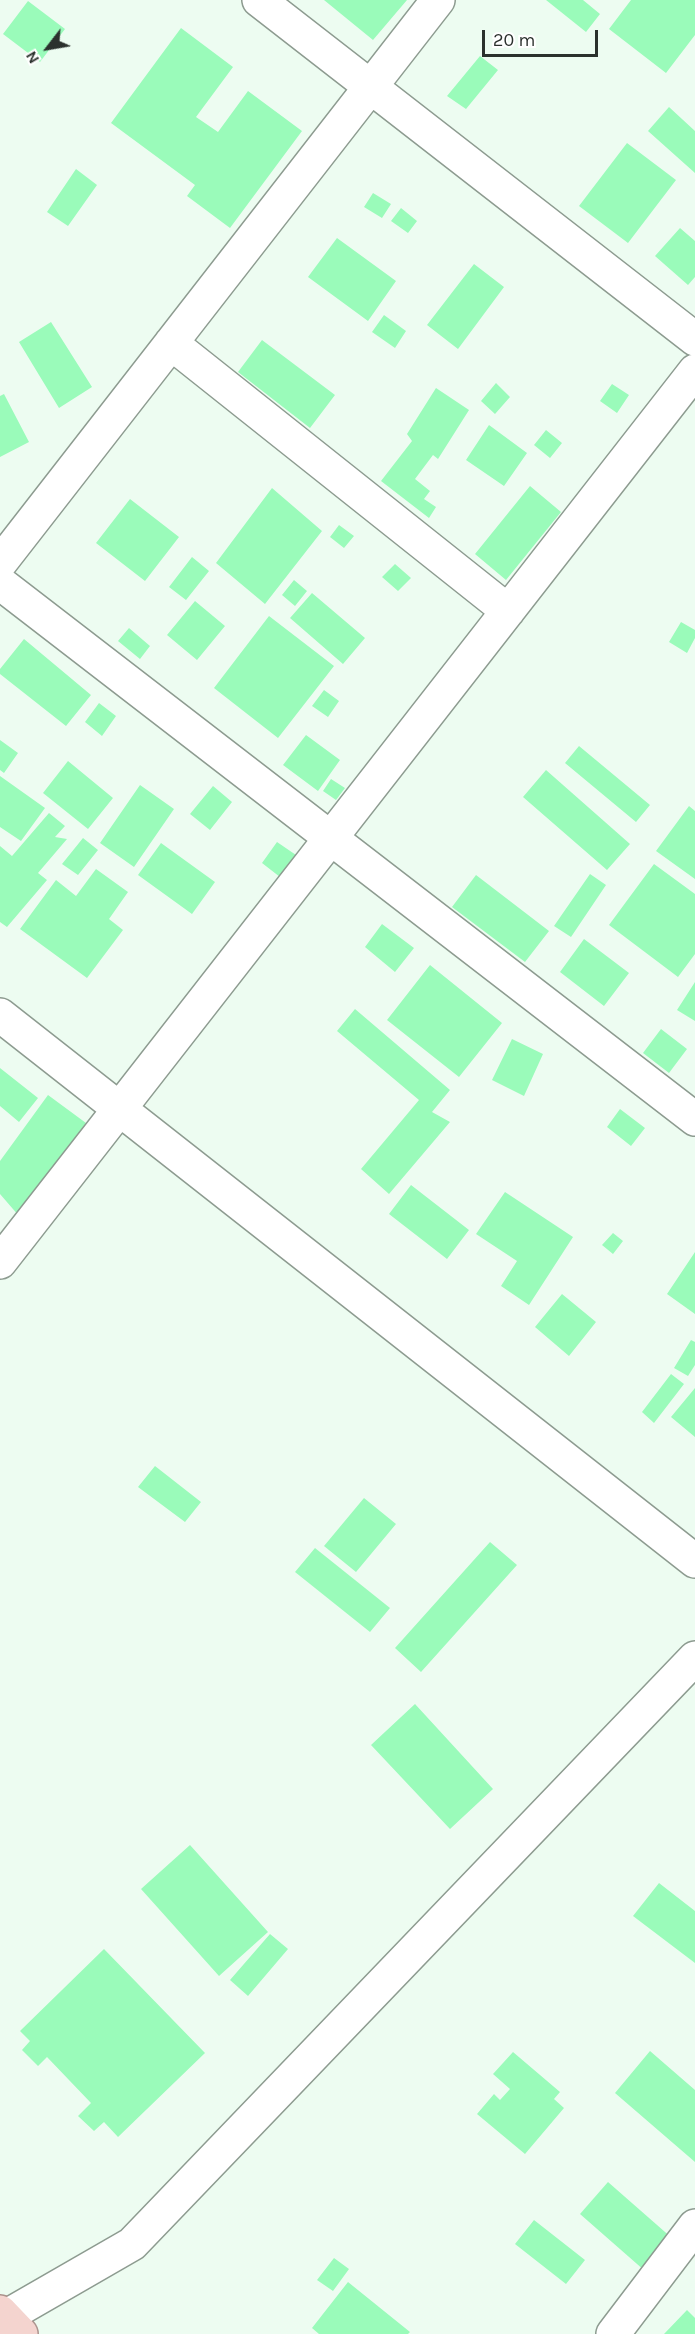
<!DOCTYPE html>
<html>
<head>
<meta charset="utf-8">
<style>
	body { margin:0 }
	#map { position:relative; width:695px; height:2334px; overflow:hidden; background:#edfcf1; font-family:Karla,sans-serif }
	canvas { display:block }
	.north { position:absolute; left:18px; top:18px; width:60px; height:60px; -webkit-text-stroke:4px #fff; paint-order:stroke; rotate:239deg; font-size:16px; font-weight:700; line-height:24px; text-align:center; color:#2b312d }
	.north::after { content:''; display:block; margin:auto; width:21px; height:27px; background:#2b312d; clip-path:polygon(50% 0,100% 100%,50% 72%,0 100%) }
	.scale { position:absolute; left:482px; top:30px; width:116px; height:27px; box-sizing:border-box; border:3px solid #2b312d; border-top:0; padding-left:8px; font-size:18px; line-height:21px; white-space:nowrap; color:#2b312d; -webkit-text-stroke:4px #fff; paint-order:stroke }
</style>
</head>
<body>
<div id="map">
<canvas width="695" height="2334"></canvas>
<div class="north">N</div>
<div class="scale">20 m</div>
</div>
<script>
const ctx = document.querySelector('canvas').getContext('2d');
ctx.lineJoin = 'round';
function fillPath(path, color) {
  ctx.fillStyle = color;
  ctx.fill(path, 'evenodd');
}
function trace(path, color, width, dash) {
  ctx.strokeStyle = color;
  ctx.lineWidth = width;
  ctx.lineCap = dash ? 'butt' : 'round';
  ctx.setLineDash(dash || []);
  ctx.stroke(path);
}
fillPath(new Path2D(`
	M324,0H407L373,40Z
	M546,0H583L600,14L586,32Z
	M631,0H695V35L666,73L609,29Z
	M28,1L65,29L40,62L3,34Z
	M181,28L233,67L196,117L218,132L248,91L302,131L230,228L187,196L195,185L111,123Z
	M480,56L498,70L466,109L447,96Z
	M669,107L695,131V173L648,131Z
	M627,143L676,180L628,243L579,206Z
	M76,169L97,185L68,226L47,212Z
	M373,193L391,204L382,218L364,207Z
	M401,208L417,221L408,233L391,221Z
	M680,228L695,241V277L688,285L655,256Z
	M337,238L396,281L368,321L308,277Z
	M474,264L504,287L458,349L427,325Z
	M384,315L406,331L395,348L372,332Z
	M51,322L92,387L59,408L19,342Z
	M262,340L335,395L310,428L238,372Z
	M496,383L510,397L495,414L481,401Z
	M612,384L629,395L617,413L600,401Z
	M436,388L469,410L438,459L433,455L415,479L430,491L424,499L436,507L429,518L381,481L412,441L407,434Z
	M4,394L29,442L0,457V396Z
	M489,425L527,453L504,486L466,460Z
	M546,430L562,443L550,458L534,445Z
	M530,486L561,512L506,580L475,554Z
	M272,488L322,531L265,604L216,563Z
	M130,499L179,537L145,581L96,543Z
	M339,525L354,536L344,548L330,537Z
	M192,557L209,571L186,600L169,587Z
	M395,564L411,578L398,591L382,577Z
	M294,580L307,591L295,606L282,595Z
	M312,593L365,638L343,664L290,618Z
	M195,601L225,626L197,660L167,635Z
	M269,616L334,666L278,738L214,688Z
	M681,622L695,630V638L687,653L669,642Z
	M129,628L150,646L140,659L118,641Z
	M24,639L91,695L66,726L0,674V669Z
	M324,690L339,701L328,717L312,706Z
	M99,703L116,716L102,736L85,722Z
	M306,735L340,760L318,791L283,765Z
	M0,740L18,753L4,773L0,770Z
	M579,746L650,805L636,822L565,763Z
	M68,761L113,798L88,829L43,793Z
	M546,770L630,844L607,870L523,797Z
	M0,776L45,808L21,841L0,827Z
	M331,779L345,788L336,800L323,791Z
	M140,785L174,809L134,867L100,843Z
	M213,786L232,802L210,830L190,814Z
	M689,806L695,811V879L656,851Z
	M49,813L65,826L55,837L67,839L38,873L47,880L7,927L0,922V846L12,856Z
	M83,838L98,850L78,875L62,864Z
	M277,842L296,855L280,877L262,863Z
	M161,843L215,882L192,914L138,875Z
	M654,864L695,894V954L678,977L609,925Z
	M96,869L128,892L109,919L123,930L87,978L20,929L56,880L76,896Z
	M590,874L606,885L571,937L554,926Z
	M476,875L549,931L525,962L452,907Z
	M382,924L414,948L395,972L365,947Z
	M584,939L629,973L604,1006L560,972Z
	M430,965L502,1023L459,1077L387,1020Z
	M695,982V1021L677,1010Z
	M355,1009L450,1090L432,1112L450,1122L389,1194L361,1169L419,1100L337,1031Z
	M661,1029L687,1049L669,1073L643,1053Z
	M512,1039L543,1054L524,1096L492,1080Z
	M0,1068L38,1098L19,1122L0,1106Z
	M48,1095L86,1123L19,1216L0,1194V1161Z
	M620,1109L645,1128L631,1146L607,1127Z
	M411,1185L469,1230L447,1259L389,1214Z
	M505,1192L573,1237L529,1305L501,1286L517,1261L476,1234Z
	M613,1233L623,1241L613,1254L602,1245Z
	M695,1252V1314L667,1294Z
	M562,1294L596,1322L569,1356L535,1327Z
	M691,1340L695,1342V1365L688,1376L674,1368Z
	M671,1374L684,1384L654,1423L642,1412Z
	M695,1388V1437L671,1417Z
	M155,1466L201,1502L185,1522L138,1487Z
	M364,1498L396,1524L356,1572L324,1546Z
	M490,1542L517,1565L421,1672L395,1648Z
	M315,1548L390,1608L370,1632L295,1572Z
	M415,1704L493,1789L450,1829L371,1745Z
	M190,1845L268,1932L219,1976L141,1889Z
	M659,1883L695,1911V1963L633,1916Z
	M270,1934L288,1949L248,1996L230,1980Z
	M104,1949L205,2053L118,2137L104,2122L94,2131L78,2116L91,2103L47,2057L38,2066L22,2050L30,2041L20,2031Z
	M650,2051L695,2090V2162L615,2093Z
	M513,2052L560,2092L554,2099L564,2108L525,2154L477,2114L494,2094L500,2100L510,2089L493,2074Z
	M608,2182L673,2239L645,2271L580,2214Z
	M534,2220L585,2260L566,2284L515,2244Z
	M334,2258L349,2269L333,2291L317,2280Z
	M348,2282L410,2332L408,2334H319L312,2328Z
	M687,2310L695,2318V2334H664Z`), '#9afbba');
const minor = new Path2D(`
	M259,0L695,339
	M171,343L508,611
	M0,563L438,0
	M0,583L695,1119
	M0,1015L695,1561
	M0,1262L695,371
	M0,2320L132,2244L695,1658
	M613,2334L695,2226`);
const trunk = new Path2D(`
	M0,2312L21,2334`);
trace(minor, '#8d9b90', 36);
trace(trunk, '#ac948e', 36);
trace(minor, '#fff', 33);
trace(trunk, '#f4d4cf', 33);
</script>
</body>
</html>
